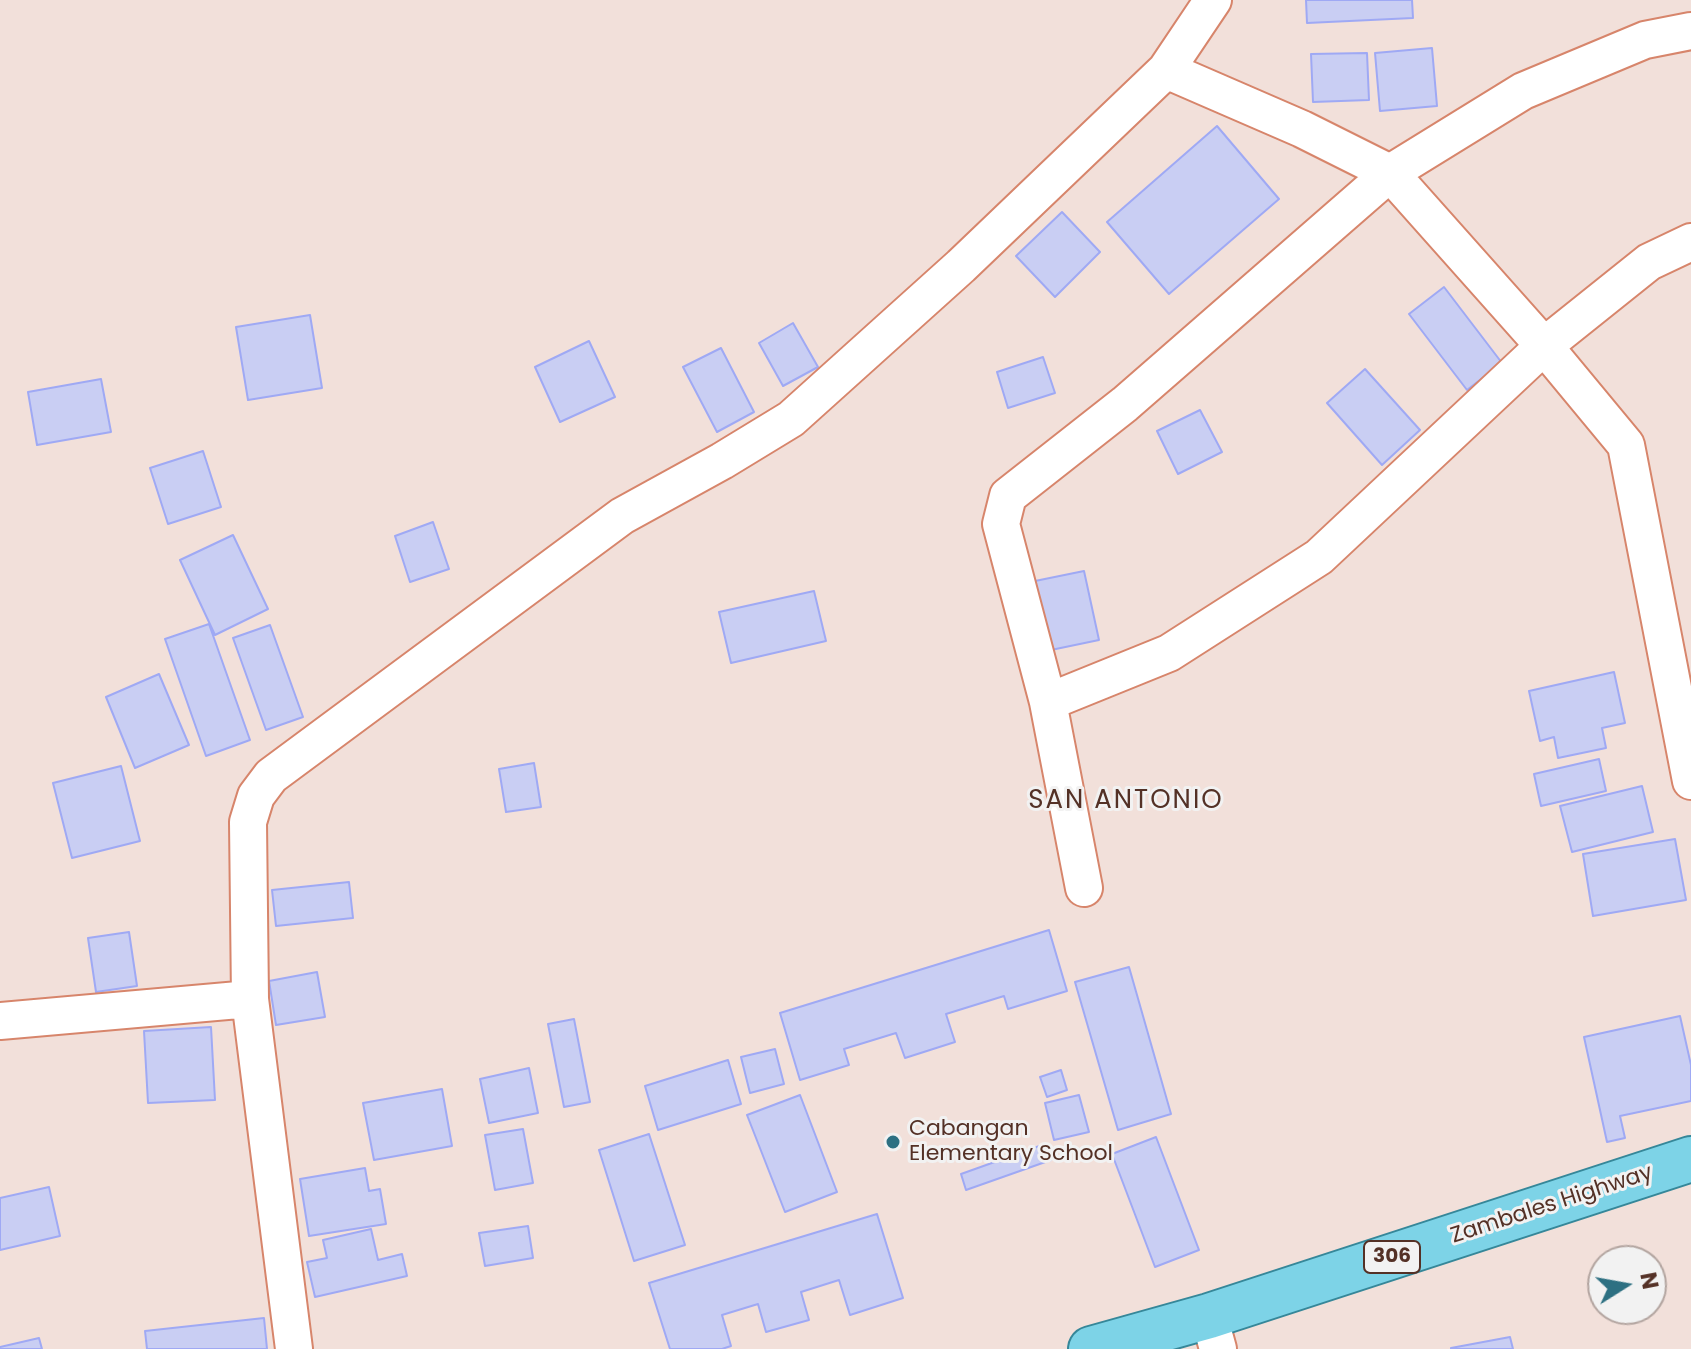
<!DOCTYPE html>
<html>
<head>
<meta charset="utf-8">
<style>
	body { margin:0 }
	#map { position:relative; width:1691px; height:1349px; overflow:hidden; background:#f2e0da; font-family:Poppins,sans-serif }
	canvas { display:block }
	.north { position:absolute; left:1587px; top:1245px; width:80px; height:80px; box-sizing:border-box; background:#f2f2f2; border:2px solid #b3a5a0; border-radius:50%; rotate:79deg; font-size:22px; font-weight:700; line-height:32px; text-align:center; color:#543126 }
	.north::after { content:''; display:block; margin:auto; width:28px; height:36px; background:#2d7082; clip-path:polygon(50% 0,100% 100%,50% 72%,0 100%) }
</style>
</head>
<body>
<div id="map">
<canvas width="1691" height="1349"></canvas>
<div class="north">N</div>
</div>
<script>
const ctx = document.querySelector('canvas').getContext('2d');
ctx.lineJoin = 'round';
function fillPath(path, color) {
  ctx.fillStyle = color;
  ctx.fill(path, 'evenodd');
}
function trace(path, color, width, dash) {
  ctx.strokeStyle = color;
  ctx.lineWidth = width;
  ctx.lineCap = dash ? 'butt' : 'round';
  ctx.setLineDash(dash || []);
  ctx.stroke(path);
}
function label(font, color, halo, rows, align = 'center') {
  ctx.font = font + ' Poppins,sans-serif';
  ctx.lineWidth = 6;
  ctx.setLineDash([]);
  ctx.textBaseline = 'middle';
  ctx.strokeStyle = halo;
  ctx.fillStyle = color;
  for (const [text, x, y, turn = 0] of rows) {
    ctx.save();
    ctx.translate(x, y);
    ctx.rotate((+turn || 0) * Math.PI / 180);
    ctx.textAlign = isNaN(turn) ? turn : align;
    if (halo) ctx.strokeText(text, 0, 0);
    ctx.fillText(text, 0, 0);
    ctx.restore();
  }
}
const building = new Path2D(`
	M1306,0H1412L1413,18L1307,23Z
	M1432,48L1437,106L1380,111L1375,53Z
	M1367,53L1369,100L1313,102L1311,54Z
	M1217,126L1279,199L1169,294L1107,222Z
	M1062,212L1100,252L1055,297L1016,256Z
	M1444,287L1502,363L1467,390L1409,314Z
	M310,315L322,388L248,400L236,327Z
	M793,323L818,367L783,386L759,343Z
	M589,341L615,397L560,422L535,367Z
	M721,348L754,412L717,432L683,367Z
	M1043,357L1055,393L1008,408L997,372Z
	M1365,369L1420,430L1382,465L1327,403Z
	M101,379L111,432L37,445L28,392Z
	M1200,410L1222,452L1178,474L1157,431Z
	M203,451L221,507L168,524L150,468Z
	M433,522L449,569L410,582L395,536Z
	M233,535L268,609L215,635L180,560Z
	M1084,571L1099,640L1051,650L1035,581Z
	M814,591L826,641L731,663L719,612Z
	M209,624L250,740L206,756L165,639Z
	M270,625L303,717L266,730L233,638Z
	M1614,672L1625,723L1602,728L1606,748L1558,758L1554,737L1540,741L1529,691Z
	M159,674L189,745L135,768L106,697Z
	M1599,759L1606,791L1541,806L1534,774Z
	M534,763L541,807L506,812L499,769Z
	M121,766L140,841L72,858L53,783Z
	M1642,786L1653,832L1572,852L1560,806Z
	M1675,839L1686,900L1593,916L1583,854Z
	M349,882L353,918L276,926L272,890Z
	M1049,930L1067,991L1008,1009L1004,996L946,1014L955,1042L905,1058L896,1033L844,1049L849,1065L800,1080L780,1013Z
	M129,932L137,986L96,992L88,938Z
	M1129,967L1171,1114L1118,1130L1075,982Z
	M317,972L325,1017L276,1025L269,981Z
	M1680,1016L1691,1065V1101L1620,1116L1625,1138L1607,1142L1584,1037Z
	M574,1019L590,1102L564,1107L548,1024Z
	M211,1027L215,1100L148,1103L144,1031Z
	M775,1049L784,1084L750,1093L741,1057Z
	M728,1060L741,1104L658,1130L645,1086Z
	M529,1068L538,1113L489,1123L480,1079Z
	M1061,1070L1067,1090L1047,1097L1040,1077Z
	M442,1089L452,1146L374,1160L363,1103Z
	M800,1095L837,1192L785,1212L747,1115Z
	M1079,1095L1089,1132L1054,1140L1045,1103Z
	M523,1129L533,1183L495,1190L485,1135Z
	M649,1134L685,1245L634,1261L599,1150Z
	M1156,1137L1199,1250L1155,1267L1112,1154Z
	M1045,1144L1051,1160L966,1190L961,1174Z
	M365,1168L369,1191L380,1189L386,1224L309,1236L300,1179Z
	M49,1187L60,1236L0,1250V1198Z
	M877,1214L903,1298L850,1315L839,1280L801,1292L809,1320L766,1332L758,1304L722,1315L731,1346L722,1349H670L649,1283Z
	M528,1226L533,1258L485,1266L479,1233Z
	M371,1229L378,1260L402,1254L407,1276L315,1297L307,1262L327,1258L323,1240Z
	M264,1318L267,1349H147L145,1331Z
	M1510,1337L1513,1349H1451V1348Z
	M39,1338L42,1349H0V1347Z`);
fillPath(building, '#c9cef3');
trace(building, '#9fa9f4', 2);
const minor = new Path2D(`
	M1166,70L1302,129L1390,173L1544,346L1626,445L1691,781
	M1048,702L1169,653L1319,557L1544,346L1649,262L1691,242
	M1084,888L1048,702L1001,524L1008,496L1125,404L1390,173L1523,91L1645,40L1691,31
	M0,1021L250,999
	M1209,1316L1218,1349
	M294,1349L250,999L248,822L256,796L271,776L622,516L722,461L791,419L961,266L1166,70L1213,0`);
const major = new Path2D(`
	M1091,1349L1209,1316L1691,1159`);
trace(minor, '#d7856b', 40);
trace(major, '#368799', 48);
trace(minor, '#fff', 36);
trace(major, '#7dd3e7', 44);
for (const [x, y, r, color] of [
	[893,1142,8,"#2d7082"]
]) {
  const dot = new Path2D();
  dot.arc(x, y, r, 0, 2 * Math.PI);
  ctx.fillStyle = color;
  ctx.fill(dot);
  trace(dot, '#f2f2f2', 3);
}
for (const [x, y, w] of [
	[1392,1257,56]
]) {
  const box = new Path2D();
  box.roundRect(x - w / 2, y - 16, w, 32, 6);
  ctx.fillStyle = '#f2f2f2';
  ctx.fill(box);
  trace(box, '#543126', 2);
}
label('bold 20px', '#543126', null, [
	["306",1392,1257]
]);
label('22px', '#543126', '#f2f2f2', [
	["Cabangan",909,1129],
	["Elementary School",909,1154]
], 'left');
label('22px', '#543126', '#f2f2f2', [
	["Zambales Highway",1552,1205,-18]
]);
ctx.letterSpacing = '2px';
label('26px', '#543126', '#f2f2f2', [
	["SAN ANTONIO",1126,801]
]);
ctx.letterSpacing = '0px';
</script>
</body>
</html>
